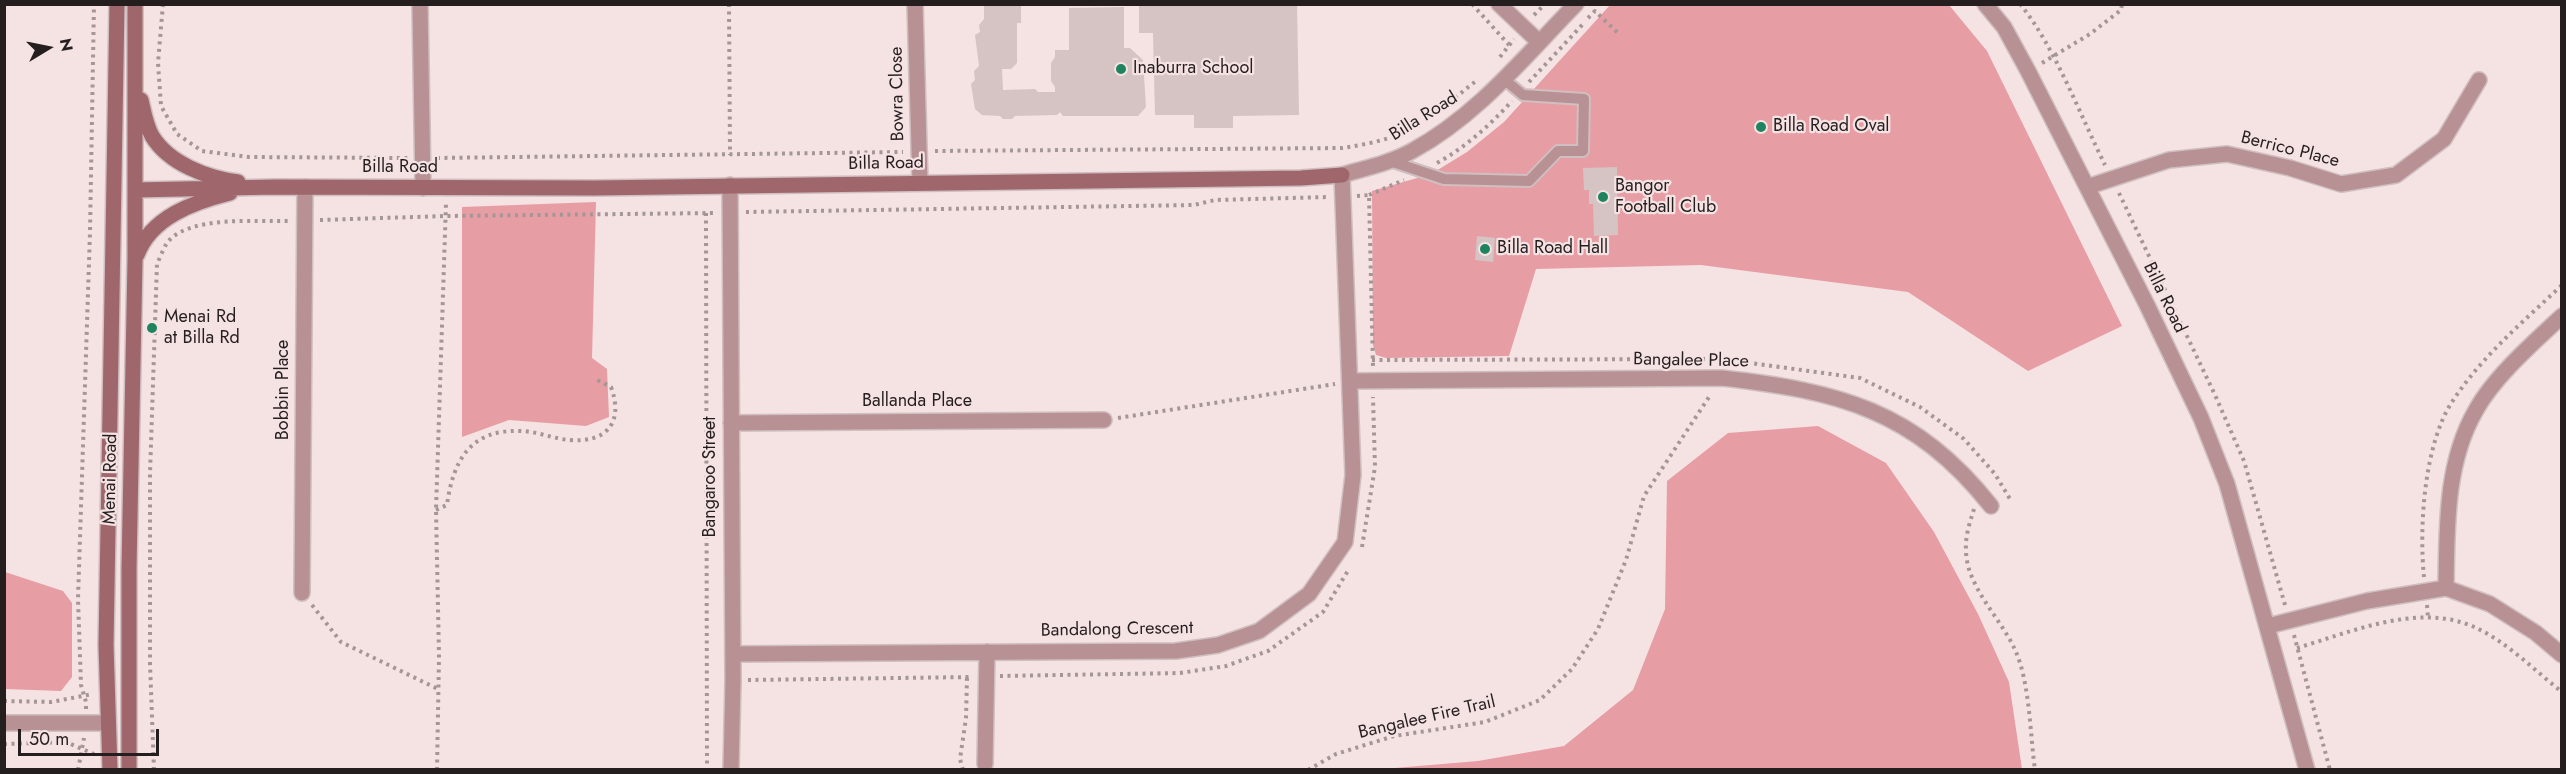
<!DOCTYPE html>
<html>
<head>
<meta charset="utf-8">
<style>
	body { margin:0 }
	#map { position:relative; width:2566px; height:774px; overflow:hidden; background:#f5e2e3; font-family:Jost,sans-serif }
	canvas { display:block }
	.frame { position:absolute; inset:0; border:6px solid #251e1f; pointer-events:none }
	.north { position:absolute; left:18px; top:18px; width:60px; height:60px; -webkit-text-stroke:4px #f5e2e3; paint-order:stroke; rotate:80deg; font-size:16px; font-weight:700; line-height:24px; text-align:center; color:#251e1f }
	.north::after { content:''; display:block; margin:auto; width:21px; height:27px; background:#251e1f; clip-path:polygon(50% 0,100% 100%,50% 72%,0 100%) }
	.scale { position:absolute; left:18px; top:729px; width:141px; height:27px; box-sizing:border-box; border:3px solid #251e1f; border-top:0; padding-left:8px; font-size:18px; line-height:21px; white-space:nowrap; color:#251e1f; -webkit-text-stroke:4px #f5e2e3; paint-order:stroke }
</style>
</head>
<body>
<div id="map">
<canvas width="2566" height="774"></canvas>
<div class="frame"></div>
<div class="north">N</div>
<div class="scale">50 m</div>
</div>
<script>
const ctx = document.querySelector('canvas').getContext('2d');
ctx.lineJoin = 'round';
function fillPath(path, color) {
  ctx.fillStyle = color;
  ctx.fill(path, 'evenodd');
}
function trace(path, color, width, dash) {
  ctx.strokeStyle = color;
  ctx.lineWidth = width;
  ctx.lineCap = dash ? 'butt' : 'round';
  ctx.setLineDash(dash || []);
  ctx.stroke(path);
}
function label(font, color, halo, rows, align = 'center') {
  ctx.font = font + ' Jost,sans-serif';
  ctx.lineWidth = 4.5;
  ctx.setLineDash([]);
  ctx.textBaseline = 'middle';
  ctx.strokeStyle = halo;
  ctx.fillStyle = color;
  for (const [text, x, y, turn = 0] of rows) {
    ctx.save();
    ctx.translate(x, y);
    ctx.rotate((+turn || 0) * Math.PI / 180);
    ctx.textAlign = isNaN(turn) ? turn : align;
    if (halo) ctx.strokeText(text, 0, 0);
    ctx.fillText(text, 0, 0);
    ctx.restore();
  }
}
fillPath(new Path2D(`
	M1610,5H1949L1987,51L2122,326L2028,371L1908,292L1701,265L1536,269L1509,356L1386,358L1376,355L1373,345L1372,191L1431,174L1467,152L1504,122Z
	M596,202L592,358L607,369L609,417L586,426L509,420L462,437V207Z
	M1818,426L1886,463L1934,532L1978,614L2009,682L2022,769H1383L1478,761L1564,746L1633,690L1665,609L1667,481L1728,433Z
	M5,572L63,591L72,603V677L61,691L5,689Z`), '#e79da4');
fillPath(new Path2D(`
	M984,4H1021V23H1017V63L1011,69H1002L1003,90L1035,89L1038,92H1055V87L1051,81V63L1055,57V50H1069V8L1124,7V48H1130L1143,60L1146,107L1138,116H1063L1060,112L1057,115L1015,116L1012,119H1003L1000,116L982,115L975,109L971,84L975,80L974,71L979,66L975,35L980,32L979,25L984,19Z
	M1139,5H1297L1299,115L1233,116V128H1194V115H1155L1153,33H1139Z
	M1617,167L1618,235L1594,236L1593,204H1589V190H1584L1583,168Z
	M1477,236L1495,238L1493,262L1475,260Z`), '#d6c3c4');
const lane = new Path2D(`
	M1390,161L1444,179L1529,181L1558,151H1583L1584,99L1523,95L1505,80`);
const street = new Path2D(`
	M420,4L423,188
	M915,4L920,183
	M1499,4L1539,42
	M1985,4L2004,27L2028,71L2147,305L2201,418L2227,484L2307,770
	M730,185L733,680L731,770
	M2087,187L2169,160L2227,154L2290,168L2341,184L2396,175L2444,139L2479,80
	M1351,381L1722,378C1838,391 1915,410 1991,506
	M731,423L1104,420
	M2446,588C2447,529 2445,463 2476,410C2494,377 2534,342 2562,316
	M302,593L305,187
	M2268,626L2367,601L2446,588L2490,604L2536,633L2562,655
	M733,654L1176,651L1218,645L1259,631L1309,594L1345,542L1353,475L1342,175C1366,168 1390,163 1412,151C1478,115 1524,57 1576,4
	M4,723H108
	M985,764L987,652`);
const secondary = new Path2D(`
	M141,100C144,113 146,125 152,136C169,164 208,178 238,182
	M135,190L275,187L595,188L1301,178L1342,175
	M137,255C151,217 194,202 230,193
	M110,770L106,645L117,4
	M129,770V568L135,260V4`);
trace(lane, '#d0bfc0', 14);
trace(street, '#d0bfc0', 18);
trace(secondary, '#d0bfc0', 18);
trace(new Path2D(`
	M163,4L158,63L161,106L177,134L202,151L249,157L409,158
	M729,4L730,155
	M1472,4L1510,46
	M2020,4C2054,45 2081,117 2105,165
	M1534,15L1545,4
	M1588,18L1595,11L1620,35
	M1500,57L1514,39
	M2042,63L2090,34L2121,10L2122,4
	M1529,82L1583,24
	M935,151L1342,148C1362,145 1384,141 1402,133C1429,120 1453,99 1476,81
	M437,158L903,152
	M1437,163C1466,147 1490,125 1512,101
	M2119,193L2215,395L2244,461L2285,605
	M1369,195L1404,180
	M1357,196L1369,195L1373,366
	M746,212L1194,205L1215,200L1329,197
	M706,213L707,770
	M320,220L446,216L715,213
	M1372,360L1721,359L1860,378L1920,407L1964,439L1995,474L2010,499
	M1118,418L1335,384
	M1974,509C1970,522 1965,536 1966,550C1966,587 2002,619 2016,652C2030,685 2030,734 2035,770
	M436,510L447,505C453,461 470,429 520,431C537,431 553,439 570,440C607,443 624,422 611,387L597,380
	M1362,547L1375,467L1373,397
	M2424,577C2419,527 2424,445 2452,402C2481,357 2523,322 2562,285
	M312,605L341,642L438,689
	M2427,605L2428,618
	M2294,635L2330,770
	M2297,648C2351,632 2417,603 2472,626C2505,640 2534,670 2562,692
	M1000,676L1180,673L1226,666L1268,651L1323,612L1349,569
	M748,680L972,677
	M4,701L51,702L93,694
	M86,709V702L81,685L78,599L90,232L94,4
	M4,744L66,742L94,754
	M78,770L84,738
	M154,770L150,664V474L157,264C160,258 163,249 167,243C188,215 257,222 289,221
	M437,770L439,656L436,510L446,203
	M963,770L960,759L966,718L967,677
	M1308,770L1336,754L1394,736L1485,722L1540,700L1572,669L1598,629L1626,560L1644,496L1711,394`), '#a49697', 4, [3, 4.5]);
trace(lane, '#b89194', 10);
trace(street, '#b89194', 15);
trace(secondary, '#9f676c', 15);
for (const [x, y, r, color] of [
	[1121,69,6,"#1e845f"],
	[1761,127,6,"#1e845f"],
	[1603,197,6,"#1e845f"],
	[1485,249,6,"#1e845f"],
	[152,328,6,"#1e845f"]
]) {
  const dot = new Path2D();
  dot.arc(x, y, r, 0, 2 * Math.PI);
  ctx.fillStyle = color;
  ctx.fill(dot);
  trace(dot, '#f5e2e3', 2);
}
label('18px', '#251e1f', '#f5e2e3', [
	["Inaburra School",1133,69],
	["Billa Road Oval",1773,127],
	["Bangor",1615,187],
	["Football Club",1615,208],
	["Billa Road Hall",1497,249],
	["Menai Rd",164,318],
	["at Billa Rd",164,339]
], 'left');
label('18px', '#251e1f', '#f5e2e3', [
	["Bowra Close",898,94,-91],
	["Billa Road",1424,117,-32],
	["Berrico Place",2290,150,14],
	["Billa Road",886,164,-1],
	["Billa Road",400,168],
	["Billa Road",2164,298,64],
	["Bangalee Place",1691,361,1],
	["Bobbin Place",284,390,-90],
	["Ballanda Place",917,402],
	["Bangaroo Street",711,477,-90],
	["Menai Road",111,479,-89],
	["Bandalong Crescent",1117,630,-1],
	["Bangalee Fire Trail",1427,718,-13]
]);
</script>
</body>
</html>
